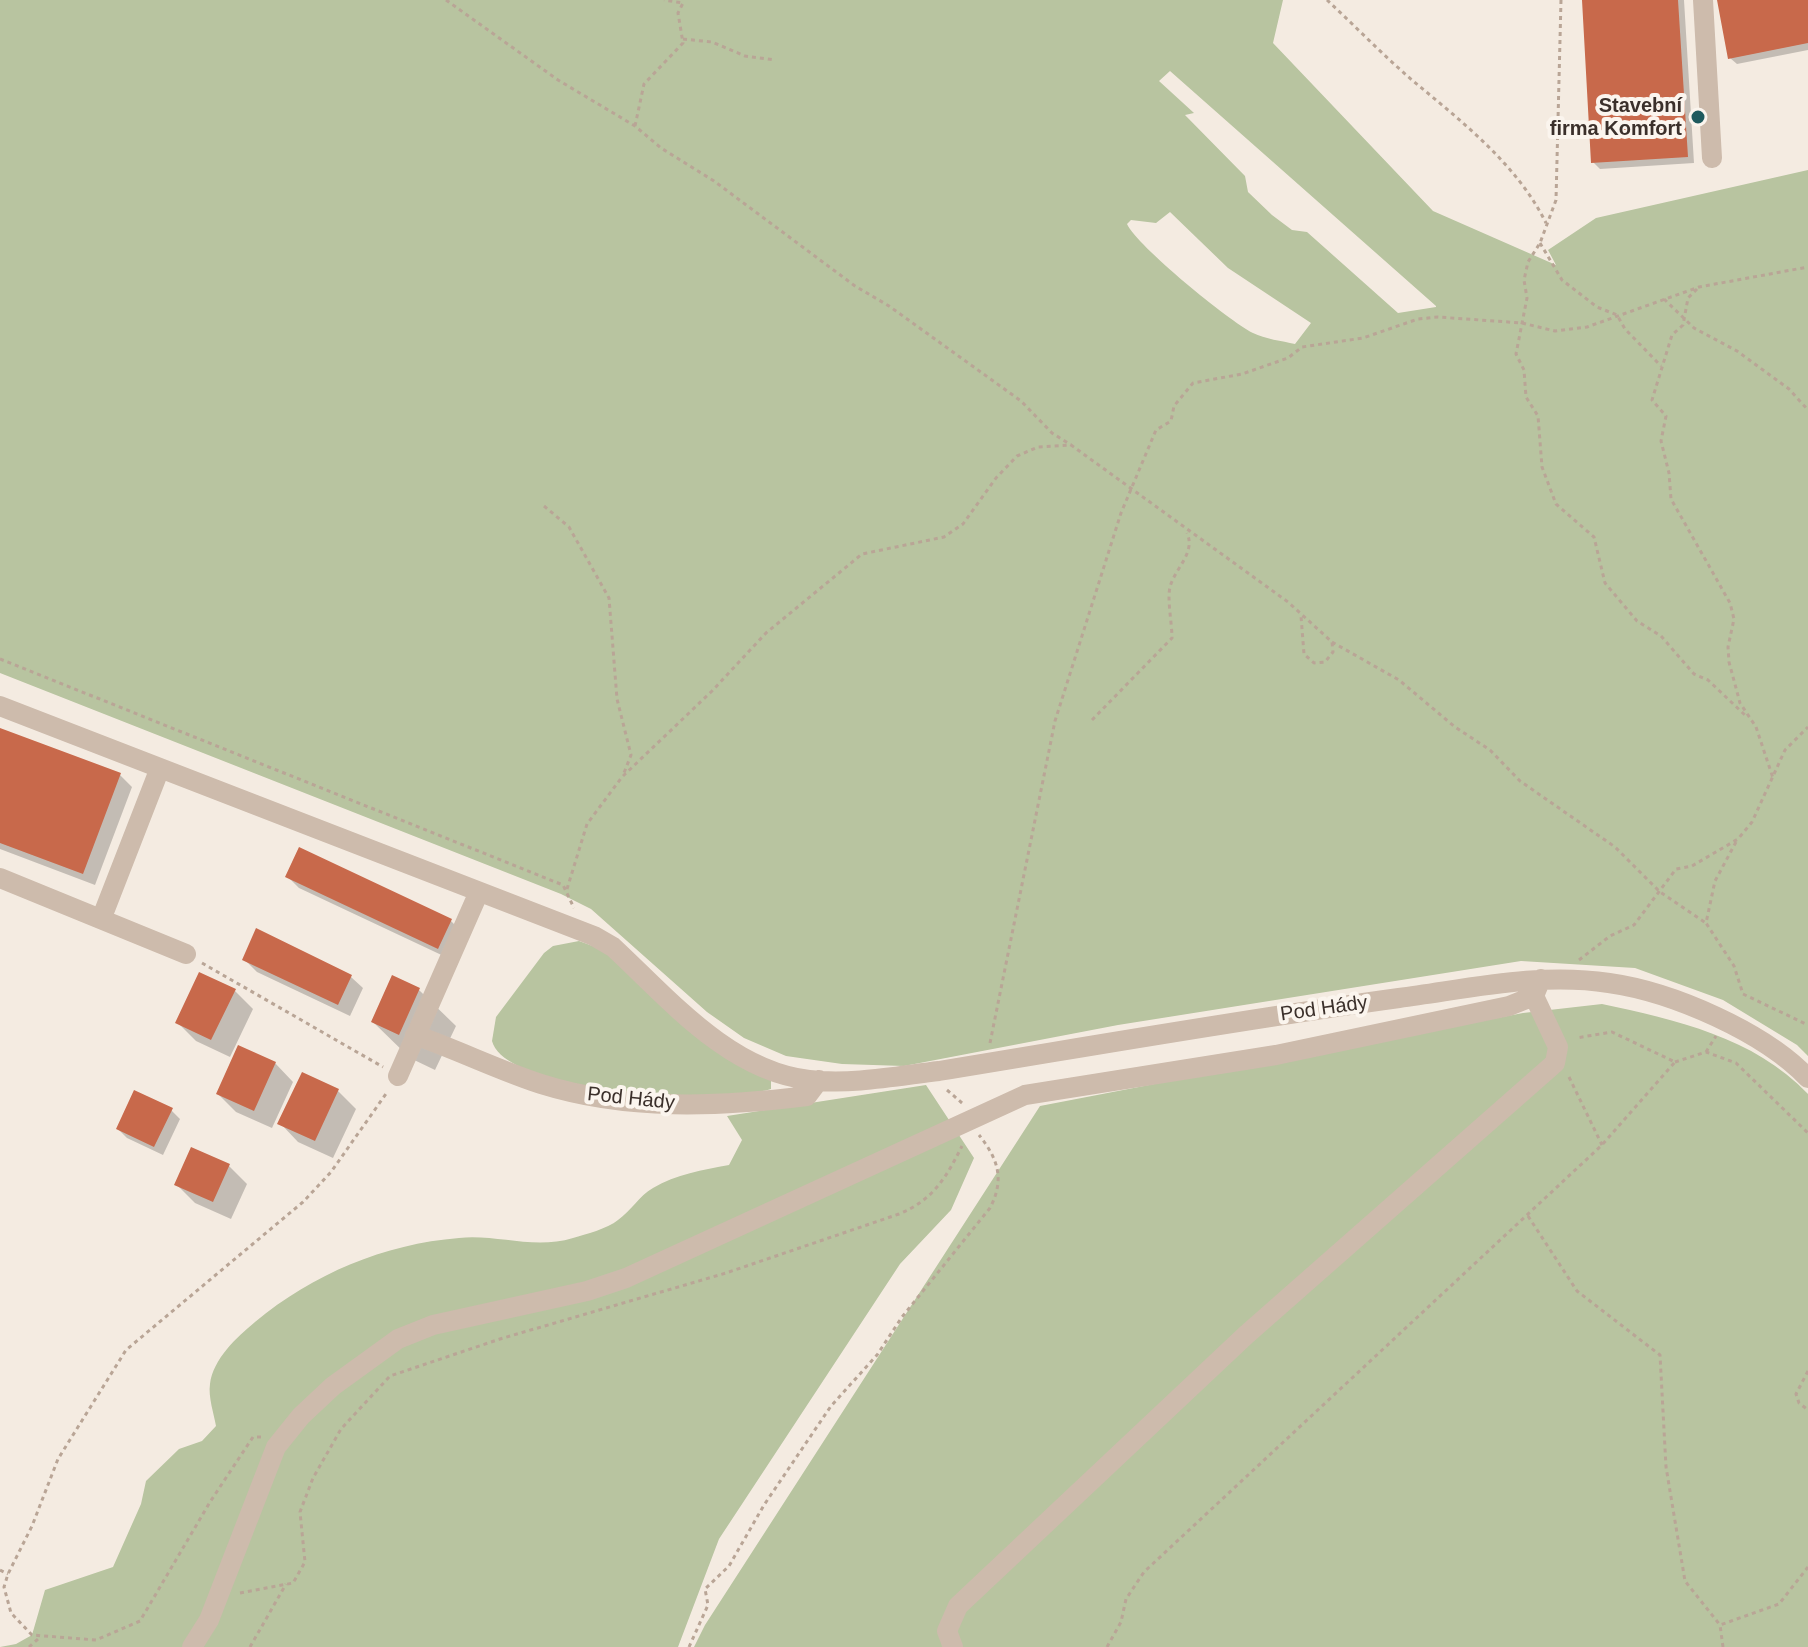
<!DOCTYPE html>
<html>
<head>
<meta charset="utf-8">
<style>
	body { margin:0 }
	canvas { display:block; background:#f4ebe1 }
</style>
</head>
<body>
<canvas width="1808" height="1647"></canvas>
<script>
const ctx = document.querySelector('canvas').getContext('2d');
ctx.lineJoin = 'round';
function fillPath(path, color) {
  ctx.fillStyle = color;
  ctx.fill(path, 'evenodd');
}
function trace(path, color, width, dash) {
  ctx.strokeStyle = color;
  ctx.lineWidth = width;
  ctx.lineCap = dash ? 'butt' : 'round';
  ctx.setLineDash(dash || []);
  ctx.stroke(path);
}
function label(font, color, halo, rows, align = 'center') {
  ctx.font = font + ' Arial,sans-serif';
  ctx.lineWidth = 8;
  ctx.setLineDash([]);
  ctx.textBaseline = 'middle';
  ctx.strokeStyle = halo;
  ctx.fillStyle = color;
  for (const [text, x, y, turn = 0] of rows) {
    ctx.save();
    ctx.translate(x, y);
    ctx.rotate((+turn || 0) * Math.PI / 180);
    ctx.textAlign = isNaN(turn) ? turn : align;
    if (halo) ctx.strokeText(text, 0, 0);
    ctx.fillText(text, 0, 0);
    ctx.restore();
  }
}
fillPath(new Path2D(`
	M0,0H1283L1273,43L1433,211L1556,265L1548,250L1596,218L1808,170V1056L1797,1045L1723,1000L1635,968L1521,961L1118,1025L904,1066L842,1064L786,1056L744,1038L707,1012L591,909L561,894L0,673ZM1170,71L1436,306V307L1398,313L1307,232L1292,230L1272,215L1248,192L1245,176L1185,115L1194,113L1159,81ZM1170,212L1228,268L1311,323L1295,344C1282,341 1265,339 1253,333C1229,321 1137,246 1127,224L1131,220L1156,223Z
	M579,941L601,949L771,1079V1089C725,1104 506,1094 492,1041L496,1017L544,953L553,946Z
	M1602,1004C1676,1020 1754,1037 1808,1094V1647H694L705,1625L1040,1106L1523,1013Z
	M926,1085L974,1158L951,1210L900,1264L719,1539L678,1647H0L16,1644L32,1635L45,1590L113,1567L141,1504L146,1481L179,1449L202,1441L216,1426C214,1414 208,1397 210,1384C213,1359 237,1337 255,1322C313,1274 384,1244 459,1238C497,1234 534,1250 573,1238C586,1234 607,1229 618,1220C631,1211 639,1196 653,1188C676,1174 703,1170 729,1165L742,1140L727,1116Z`), '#b8c4a0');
fillPath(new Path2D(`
	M1584,0H1684L1694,163L1600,169L1593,162Z
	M1719,0H1808V50L1737,64L1730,58Z
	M0,730L120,775L132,787L95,885L0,849Z
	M287,876L451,921L463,933L450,959L299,888Z
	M245,960L351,977L363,988L350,1016L257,972Z
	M419,990L456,1026L435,1070L410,1058L373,1022Z
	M235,991L253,1009L230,1057L196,1041L178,1023Z
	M275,1063L293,1082L272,1128L236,1112L218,1094Z
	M338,1091L356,1109L333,1158L298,1142L280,1123Z
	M171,1110L180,1119L163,1155L127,1138L118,1129Z
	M229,1166L247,1184L231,1219L195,1203L177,1185Z`), '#0003');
fillPath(new Path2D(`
	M1582,0H1678L1688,157L1591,163Z
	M1717,0H1808V43L1728,59Z
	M0,728L121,773L83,874L0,843Z
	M299,847L452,919L438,949L285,877Z
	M256,928L352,975L338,1005L242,960Z
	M199,972L236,989L211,1040L175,1023Z
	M392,975L420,988L399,1035L371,1022Z
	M238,1045L276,1062L254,1111L216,1094Z
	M302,1072L339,1089L315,1141L277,1124Z
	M134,1090L173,1108L154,1147L116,1129Z
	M191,1147L230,1164L213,1202L174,1185Z`), '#c8694b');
trace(new Path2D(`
	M446,0L558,80L635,126L661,148L714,181L855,286L889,306L1021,401L1052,433L1071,445
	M1327,0C1355,26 1383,55 1412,80C1461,121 1517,164 1546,223
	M1561,0L1556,200L1540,243L1528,262L1524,280L1527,298L1516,354L1524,370L1526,397L1538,416L1542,467L1556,504L1594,537L1605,583L1637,621L1661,636L1694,674L1708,680L1747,717
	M683,39L712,42L745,56L775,60
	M635,126L644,84L683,43L678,13L683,3L664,0
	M1540,243L1562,280L1597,307L1617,315L1625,329L1661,366
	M1697,289L1688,298L1683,325L1672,335L1652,400L1666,416L1661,441L1669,473L1671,499L1730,603L1734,619L1728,647L1729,662L1740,703L1756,727L1773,778
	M1664,299L1694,328L1737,351L1789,389L1808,410
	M544,506L569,527L609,598L617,699L631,755L624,773
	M1332,642L1399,680L1455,727L1490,750L1520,781L1615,847L1660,892L1706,923
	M0,659L563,885L574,908
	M1092,720L1172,638C1172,623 1167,600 1170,587C1175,568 1196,553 1187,533
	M1736,842L1715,881L1706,923L1734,966L1743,994L1808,1025
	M567,889L587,824L622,777L712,691L766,633L862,554L944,537L963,524L996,478L1017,456L1038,447L1071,445L1288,602L1332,642L1333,652L1325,662L1314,663L1304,654L1301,616
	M1579,960L1610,936L1634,925L1676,869L1692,866L1738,839L1752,822L1785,750L1808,727
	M202,963L383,1067
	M990,1043L1055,721L1121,513L1156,430L1171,421L1174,406L1193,383L1242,374L1288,358L1302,347L1363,338L1418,319L1438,317L1522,323L1555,331L1587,327L1699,287L1808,267
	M1706,1052L1716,1036
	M1675,1062L1706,1052L1736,1063L1808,1133
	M1569,1077L1602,1145
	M947,1090L962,1103
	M1528,1216L1577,1291L1660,1355L1666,1467L1685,1581L1720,1625
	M1808,1371L1796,1394L1799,1403L1808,1410
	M261,1437H253L210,1502L140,1621L96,1640L32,1635L11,1613L4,1587L8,1574L32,1526L58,1459L126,1350L303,1202L331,1172L388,1091
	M0,1570L8,1574
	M240,1593L293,1583L305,1562L300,1512L313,1478L341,1429L390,1376L500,1339L726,1273L899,1214C933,1200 946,1178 962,1146
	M29,1647L38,1639
	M250,1647L286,1584
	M689,1647L708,1605L705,1589L729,1566L764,1505L831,1406L877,1355L902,1317L990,1208C1005,1179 998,1159 979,1135
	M1107,1647L1121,1622L1126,1599L1144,1572L1602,1145L1675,1062L1612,1032L1576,1038
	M1723,1647L1720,1625L1779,1604L1808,1567`), '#b9a596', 3, [4, 4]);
trace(new Path2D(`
	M1703,0L1712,158
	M0,706L594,936L613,947C668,998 729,1071 809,1080C851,1085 897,1076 939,1071C1092,1046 1245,1019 1399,998C1468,989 1539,972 1609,983C1673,992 1764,1032 1808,1078
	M0,878L186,954
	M102,917L160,768
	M415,1035C458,1050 498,1070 541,1084C627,1111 719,1107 807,1096L819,1080
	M398,1076L478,894
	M192,1647L209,1620L276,1447L301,1416L333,1386L398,1339L433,1325L587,1291L626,1278L1025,1095L1276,1055L1509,1006L1534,996L1541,979
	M953,1647L947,1631L958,1606L1246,1335L1555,1063L1558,1047L1534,996`), '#cdbbac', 20);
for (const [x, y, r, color] of [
	[1698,117,8,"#1f5a5e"]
]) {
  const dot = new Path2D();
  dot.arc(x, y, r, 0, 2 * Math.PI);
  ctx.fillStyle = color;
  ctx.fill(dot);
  trace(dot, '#fbf5ee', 3);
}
label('bold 20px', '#3b302b', '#fbf5ee', [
	["Stavební",1682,106],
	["firma Komfort",1682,129]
], 'right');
label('20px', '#3b302b', '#fbf5ee', [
	["Pod Hády",1324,1009,-8],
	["Pod Hády",631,1099,6]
]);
</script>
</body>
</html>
